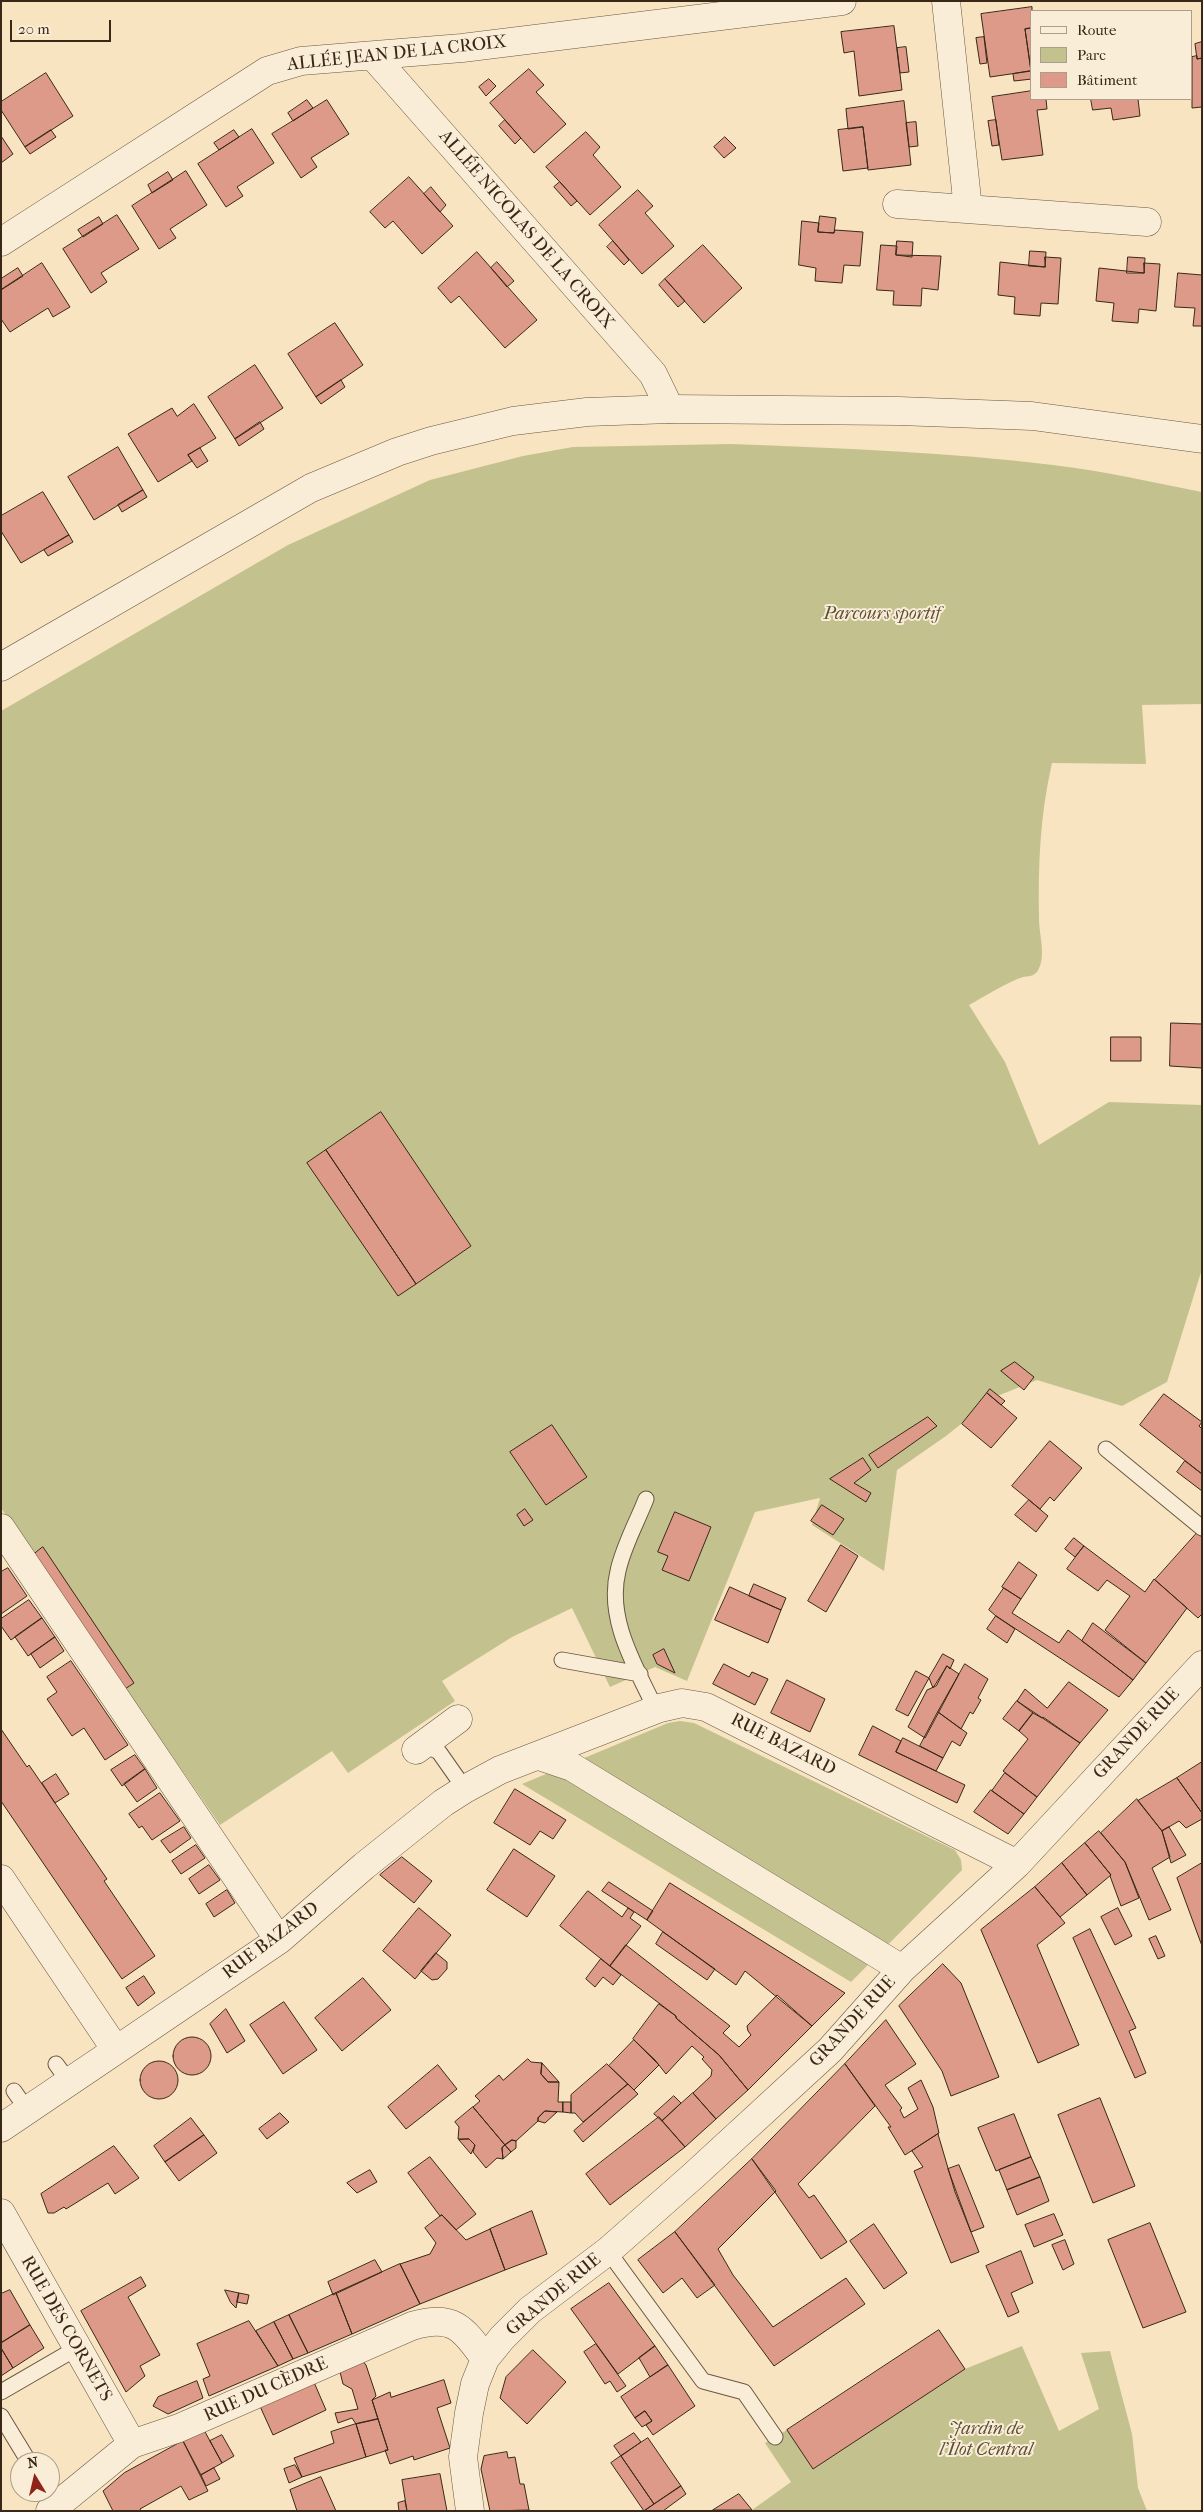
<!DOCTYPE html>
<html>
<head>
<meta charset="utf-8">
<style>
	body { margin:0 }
	#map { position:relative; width:1203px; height:2512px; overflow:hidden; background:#f8e4c1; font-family:"IM FELL French Canon",serif }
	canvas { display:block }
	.frame { position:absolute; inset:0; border:2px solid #392818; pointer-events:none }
	.legend { position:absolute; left:1030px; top:10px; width:162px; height:90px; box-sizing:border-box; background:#faedd7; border:1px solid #ad9e8b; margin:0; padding:6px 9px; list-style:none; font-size:15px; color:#392818 }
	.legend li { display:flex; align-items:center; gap:10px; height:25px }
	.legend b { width:25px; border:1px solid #ad9e8b }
	.north { position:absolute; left:10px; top:2452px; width:50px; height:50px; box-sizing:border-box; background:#faedd7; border:1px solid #ad9e8b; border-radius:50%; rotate:351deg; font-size:14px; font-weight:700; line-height:20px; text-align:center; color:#392818 }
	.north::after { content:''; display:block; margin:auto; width:18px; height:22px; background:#8f2418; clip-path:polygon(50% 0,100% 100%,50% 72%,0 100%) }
	.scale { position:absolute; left:10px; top:20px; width:101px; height:22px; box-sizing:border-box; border:2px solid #392818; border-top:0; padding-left:6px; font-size:15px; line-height:18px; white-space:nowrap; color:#392818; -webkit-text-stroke:4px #faedd7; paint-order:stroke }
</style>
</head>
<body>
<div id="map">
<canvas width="1203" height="2512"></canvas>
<div class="frame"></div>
<ul class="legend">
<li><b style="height:6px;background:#faedd7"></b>Route</li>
<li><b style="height:14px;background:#c3c28e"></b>Parc</li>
<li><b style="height:14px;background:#de9a88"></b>Bâtiment</li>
</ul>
<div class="north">N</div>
<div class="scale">20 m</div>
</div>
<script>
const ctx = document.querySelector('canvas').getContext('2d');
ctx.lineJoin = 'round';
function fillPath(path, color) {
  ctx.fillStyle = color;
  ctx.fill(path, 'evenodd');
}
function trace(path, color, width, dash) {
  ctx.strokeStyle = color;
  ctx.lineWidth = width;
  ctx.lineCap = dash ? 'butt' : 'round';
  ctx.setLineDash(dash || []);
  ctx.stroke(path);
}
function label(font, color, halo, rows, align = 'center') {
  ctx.font = font + ' "IM FELL French Canon",serif';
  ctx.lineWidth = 4;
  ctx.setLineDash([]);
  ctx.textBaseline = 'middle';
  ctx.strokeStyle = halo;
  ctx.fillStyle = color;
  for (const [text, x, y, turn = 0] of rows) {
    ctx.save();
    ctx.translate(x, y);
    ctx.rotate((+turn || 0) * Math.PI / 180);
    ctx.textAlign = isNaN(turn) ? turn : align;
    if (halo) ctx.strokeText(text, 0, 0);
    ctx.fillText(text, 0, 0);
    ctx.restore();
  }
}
fillPath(new Path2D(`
	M731,444C839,448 946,452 1053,465C1103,471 1152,482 1202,492V704L1142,705L1146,764L1052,763C1040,815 1038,865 1039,919C1039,935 1047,958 1037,972C1032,977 1029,976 1023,977C1009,981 984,997 969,1005L1005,1062L1039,1145L1109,1102L1202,1105V1269L1167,1382L1122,1406L1037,1380L995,1397L946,1436L897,1470L884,1571L812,1525L820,1498L755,1512L687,1681L655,1667L610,1687L572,1608L512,1637L442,1681L455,1701L348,1773L332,1751L220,1825L1,1508V711L288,545L430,480L523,456L573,447Z
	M680,1721L694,1723L955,1850L961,1860L962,1870L851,1982L522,1784L668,1723Z
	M1022,2346L1059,2431L1099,2409L1081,2353L1110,2351L1132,2434L1138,2488L1147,2511L752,2510L791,2482L765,2443L787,2430L813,2469L965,2369Z`), '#c3c28e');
const building = new Path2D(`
	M1032,7V28L1025,29L1031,71L990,77L981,14Z
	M894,26L902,90L859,96L854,51L844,53L841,32Z
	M1032,28V71H1031L1025,29Z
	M984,37L987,63L980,64L976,38Z
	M1202,42V58L1197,59L1195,44Z
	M906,47L909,72L900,73L897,48Z
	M1197,56V59L1202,58V107L1192,108V57Z
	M529,69L544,85L536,92L566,124L534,153L490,103Z
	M1031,71L1032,79L1014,81L1013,74Z
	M46,73L73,116L25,147L1,110V102Z
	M489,79L496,86L486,96L479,87Z
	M1032,91V99H1046L1047,109L1037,110L1043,155L1002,160L992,97Z
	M1091,99H1138L1140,116L1113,120L1111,108L1093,110Z
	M307,100L313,108L293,121L288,113Z
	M327,100L349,134L311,158L317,167L301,178L272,134Z
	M904,101L911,165L868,170L863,127L848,129L846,109Z
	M505,120L521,138L515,144L499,126Z
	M996,120L999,145L992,146L988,121Z
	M916,122L918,146L909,147L906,123Z
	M863,127L868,168L843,171L838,130Z
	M252,129L274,163L237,187L243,196L226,207L198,164Z
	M51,130L56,137L30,154L25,147Z
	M234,130L239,137L219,150L214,143Z
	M586,132L600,147L593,155L621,187L590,215L546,167Z
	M1,136L13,154L1,163Z
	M725,137L736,148L724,158L714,147Z
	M186,171L207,205L170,229L176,238L159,249L132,206Z
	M168,172L173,180L152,193L148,185Z
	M409,177L453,226L422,254L393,221L385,228L370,212Z
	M560,182L577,201L571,206L554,187Z
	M431,187L446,205L440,212L424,194Z
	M638,190L653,206L645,213L674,246L642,274L599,225Z
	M117,215L139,249L101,273L107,282L91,293L63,249Z
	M820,216L836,218L834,233L818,232Z
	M99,217L103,224L83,237L78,230Z
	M802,221L819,223L818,232L834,233L835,230L863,232L860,266L844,265L842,283L815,281L816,268L799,265Z
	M613,241L629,260L624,265L607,247Z
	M897,241L913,242L912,257L896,255Z
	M703,245L742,288L704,323L665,279Z
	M881,245L897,246L896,255L941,256L938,290L922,288L921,306L893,305L894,291L877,290Z
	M1030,251L1046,252L1045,267L1029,266Z
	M477,252L537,320L505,348L459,296L451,303L438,288Z
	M1045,257L1061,258L1058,304L1041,303L1040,316L1014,314L1015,297L998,295L1000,262L1045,267Z
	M1128,257L1145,258L1144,273H1127Z
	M497,262L514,281L507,287L491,268Z
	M42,263L70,307L53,317L48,308L10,332L1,319V290Z
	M1144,263L1160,264L1156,311L1139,309L1138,323L1112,321L1114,303L1096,301L1099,268L1144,273Z
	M18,268L23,276L1,290V279Z
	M1178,273L1202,275V326H1193L1195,308L1175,307Z
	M665,279L685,301L678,307L659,285Z
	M335,323L363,365L316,397L288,354Z
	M255,365L283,408L235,439L208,397Z
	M341,380L345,387L321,404L316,397Z
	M194,404L216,438L188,455L192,461L158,482L128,434L172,408L177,416Z
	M260,422L264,429L239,446L235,439Z
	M118,447L143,490L94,520L68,477Z
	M200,448L208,461L197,468L188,455Z
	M143,490L147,497L122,512L118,505Z
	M43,492L69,535L21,563L1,531V516Z
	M69,535L73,542L48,556L44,550Z
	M1171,1023L1202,1024V1068L1170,1066Z
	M1111,1037H1141V1061H1111Z
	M381,1112L471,1246L416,1284L326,1150Z
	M326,1150L416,1284L398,1296L307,1163Z
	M1015,1362L1034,1377L1024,1390L1001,1371Z
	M990,1389L1005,1401L1001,1405L987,1393Z
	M987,1393L1017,1418L991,1448L962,1424Z
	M1164,1394L1202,1422L1199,1426L1202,1429V1474L1140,1425Z
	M928,1417L937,1426L878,1468L869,1455Z
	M552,1425L587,1477L546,1505L510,1452Z
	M1050,1441L1082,1468L1054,1501L1050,1497L1040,1509L1012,1486Z
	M863,1458L871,1470L854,1483L871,1493L866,1502L830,1479Z
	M1185,1461L1202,1474V1491L1177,1472Z
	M1029,1500L1048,1516L1036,1532L1015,1515Z
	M822,1505L844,1519L833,1535L811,1521Z
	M525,1509L533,1520L524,1526L517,1515Z
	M675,1512L711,1527L689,1581L662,1570L668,1556L658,1552Z
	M1197,1533L1202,1537V1614L1198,1618L1155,1580Z
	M1074,1538L1084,1546L1075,1557L1065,1549Z
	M841,1545L858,1556L826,1612L808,1601Z
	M1084,1546L1145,1592L1154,1579L1187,1608L1146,1663L1105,1630L1130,1596L1107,1580L1098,1591L1067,1569Z
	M43,1547L134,1683L125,1689L33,1555Z
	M1019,1562L1037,1575L1021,1599L1002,1587Z
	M8,1568L27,1596L1,1614V1572Z
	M754,1584L786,1598L781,1610L749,1596Z
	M730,1587L781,1610L768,1643L715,1620Z
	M1004,1588L1021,1599L1012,1613L1059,1643L1068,1630L1133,1680L1119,1697L996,1616L989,1610Z
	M29,1600L42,1618L11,1640L1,1626V1619Z
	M996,1616L1015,1629L1007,1643L987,1629Z
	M42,1618L55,1637L28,1656L15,1637Z
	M1093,1623L1146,1663L1133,1680L1082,1641Z
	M55,1637L64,1651L40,1668L31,1654Z
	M664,1649L675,1673L657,1664L653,1655Z
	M943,1654L954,1660L950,1669L947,1666L933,1688L929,1678Z
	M71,1661L128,1745L105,1760L84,1728L72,1736L47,1699L57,1692L47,1677Z
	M724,1664L749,1677L752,1672L768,1679L755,1705L713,1684Z
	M965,1664L988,1679L978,1698L981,1700L973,1714L970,1712L961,1729L938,1712Z
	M947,1666L959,1674L925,1738L908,1727L927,1690L936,1686Z
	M916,1671L929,1678L908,1716L896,1710Z
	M787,1680L825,1699L810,1732L771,1713Z
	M1069,1682L1108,1710L1080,1743L1017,1701L1025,1689L1047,1708Z
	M1017,1701L1033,1713L1019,1731L1003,1719Z
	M938,1712L967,1733L960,1746L952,1741L943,1758L920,1746Z
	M1033,1713L1042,1718L1043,1717L1080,1743L1037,1797L1003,1771L1028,1739L1019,1731Z
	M873,1726L901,1741L896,1752L965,1785L957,1803L859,1755Z
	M1,1729L27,1767L29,1765L107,1879L104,1881L155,1956L122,1979L1,1801Z
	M903,1738L943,1758L936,1771L896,1752Z
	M135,1755L145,1769L122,1786L111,1770Z
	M1202,1762V1813L1177,1778Z
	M145,1769L157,1788L137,1802L124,1784Z
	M1005,1773L1037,1797L1024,1814L992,1791Z
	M56,1774L69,1794L55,1803L42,1783Z
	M1177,1778L1202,1813V1819L1186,1828L1179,1821L1162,1831L1138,1801Z
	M515,1789L566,1820L553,1839L540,1831L530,1845L494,1823Z
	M991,1790L1024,1814L1008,1834L974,1812Z
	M160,1793L180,1821L152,1840L142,1826L139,1828L129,1814Z
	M1137,1799L1162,1831L1170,1857L1152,1868L1171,1910L1149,1920L1125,1862L1101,1833Z
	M184,1827L191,1838L170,1853L161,1841Z
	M1169,1827L1186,1855L1171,1863L1162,1831Z
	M1099,1831L1125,1862L1139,1898L1121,1906L1110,1876L1111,1875L1085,1843Z
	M1085,1843L1111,1875L1087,1895L1062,1863Z
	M196,1845L205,1858L181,1874L172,1861Z
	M514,1849L555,1876L527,1917L487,1890Z
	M402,1857L432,1881L414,1903L380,1875Z
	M1062,1863L1087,1895L1060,1917L1035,1887Z
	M1202,1863V1946L1177,1878Z
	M209,1865L220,1880L199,1894L189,1879Z
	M609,1882L653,1911L647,1920L602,1891Z
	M670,1883L845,1993L812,2026L745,1971L736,1985L647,1920Z
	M1035,1887L1065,1923L1037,1945L1079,2045L1038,2063L981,1930Z
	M227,1890L235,1903L214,1917L206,1904Z
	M588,1891L622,1917L628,1908L634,1912L630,1918L641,1926L610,1966L560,1926Z
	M419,1908L451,1935L415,1979L383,1951Z
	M1118,1908L1132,1936L1115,1945L1101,1917Z
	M1090,1929L1136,2028L1129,2031L1146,2073L1135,2078L1073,1938Z
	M663,1932L715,1969L707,1980L656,1944Z
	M1156,1936L1165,1956L1158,1959L1149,1939Z
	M626,1945L730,2026L723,2033L739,2047L751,2035L748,2031L747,2026L777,1995L812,2026L748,2090L719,2055L676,2018V2016L610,1966Z
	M436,1953L447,1962V1969L438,1979L432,1980L421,1971Z
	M601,1959L621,1975L613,1985L603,1977L595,1987L586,1979Z
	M943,1964L961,1983L999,2077L951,2096L942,2071L899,2006Z
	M144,1976L155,1993L138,2006L126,1988Z
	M363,1978L391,2010L342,2051L315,2018Z
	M284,2002L317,2050L283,2074L250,2025Z
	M659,2004L676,2016V2018L719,2055L748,2090L716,2119L693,2093L711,2076L712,2070L702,2059L704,2057L692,2046L666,2074L655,2060L633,2039Z
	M226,2009L245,2041L227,2053L210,2024Z
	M886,2020L916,2064L885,2085L902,2108L900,2110L904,2118L918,2109L908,2088L921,2080L933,2107L939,2133L905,2155L888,2127H891L845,2064Z
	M173 2056a19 19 0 1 1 38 0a19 19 0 1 1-38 0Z
	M634,2040L659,2065L634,2090L609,2066Z
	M528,2059L531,2062L542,2063L541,2074L548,2082H559L558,2102H563V2112L545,2111L538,2118V2121L516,2141L512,2140L505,2145L473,2107L480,2101L475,2096L499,2075L503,2080Z
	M140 2080a19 19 0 1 1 38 0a19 19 0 1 1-38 0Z
	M542,2063L559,2082H548L541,2074Z
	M607,2064L628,2084L583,2122L575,2113H571V2095Z
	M845,2064L875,2106L798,2184L809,2198L814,2195L847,2242L821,2259L752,2159Z
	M438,2065L457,2089L406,2129L388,2107Z
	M628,2084L638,2094L583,2142L574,2131Z
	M693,2093L716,2119L685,2147L662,2121Z
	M674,2096L681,2103L662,2121L654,2114Z
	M1100,2098L1135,2186L1093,2203L1058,2115Z
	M563,2102H571V2113L563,2112Z
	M473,2107L505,2145L502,2148L503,2159L497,2158L486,2168L473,2152L475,2145L469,2139H458L459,2127L455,2122Z
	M545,2111L557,2112L545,2123L538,2121V2118Z
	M280,2113L289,2122L267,2139L259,2129Z
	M1014,2114L1031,2157L996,2171L978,2128Z
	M659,2117L685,2147L610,2205L586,2174Z
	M191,2118L204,2135L165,2162L154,2146Z
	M938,2134L955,2192L979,2252L951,2263L914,2171L923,2167L912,2151Z
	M204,2135L217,2153L179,2181L165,2162Z
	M469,2139L475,2145L471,2154L459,2140Z
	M512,2140L516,2141V2148L511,2152L505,2145Z
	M505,2145L511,2152L503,2159L502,2148Z
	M114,2146L139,2178L115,2194L108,2183L66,2209L64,2207L54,2213H48L41,2194Z
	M430,2157L476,2214L456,2230L442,2215L440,2216L408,2173Z
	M1031,2157L1040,2177L1007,2190L999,2170Z
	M752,2159L776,2191L718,2249L733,2275L773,2327L846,2278L865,2304L774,2366L675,2232Z
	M959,2165L984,2227L971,2232L948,2169Z
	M370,2170L377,2182L357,2193L347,2183Z
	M1040,2177L1049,2201L1017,2215L1007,2190Z
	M532,2211L547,2254L505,2270L490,2229Z
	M1054,2214L1063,2235L1034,2247L1025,2225Z
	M442,2215L466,2240L490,2229L505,2270L420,2304L400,2264L430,2254L436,2243L425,2228Z
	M1150,2223L1186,2312L1143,2328L1108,2240Z
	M874,2224L907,2273L884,2289L850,2241Z
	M675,2232L715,2285L697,2298L682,2278L663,2293L638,2260Z
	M1065,2240L1074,2264L1063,2270L1052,2245Z
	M1021,2251L1033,2283L1011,2293L1019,2312L1008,2317L986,2266Z
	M375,2260L382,2272L333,2295L328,2282Z
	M400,2264L420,2304L352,2334L336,2293Z
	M141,2277L146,2286L128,2297L160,2355L140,2366L145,2376L126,2392L81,2311Z
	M609,2283L655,2346L618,2374L571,2309Z
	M10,2290L30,2325L1,2343V2294Z
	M225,2290L239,2293L236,2308L231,2303Z
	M239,2293L249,2295L247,2304L237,2302Z
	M336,2293L352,2334L308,2353L289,2315Z
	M289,2315L308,2353L293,2359L274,2322Z
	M249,2321L278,2366L209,2396L203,2379L210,2376L197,2344Z
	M274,2322L293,2359L278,2366L256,2331Z
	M30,2325L44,2348L13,2368L1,2348V2343Z
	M939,2330L965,2369L813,2469L787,2430Z
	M596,2344L626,2386L617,2392L610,2381L605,2384L584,2352Z
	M655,2346L668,2365L650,2377L639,2358Z
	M1,2348L13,2368L1,2376Z
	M533,2350L566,2382L527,2424L500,2398L506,2377Z
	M361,2359L366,2365L375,2392L376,2396L372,2400L378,2419L356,2424L352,2418L338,2423L335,2413L358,2409L352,2389L343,2384L339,2368Z
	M668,2365L695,2406L653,2435L646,2425L652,2421L645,2411L635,2418L621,2397Z
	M313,2380L326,2410L273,2435L259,2404Z
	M444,2380L451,2403L437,2408L450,2448L414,2460L413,2456L390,2464L385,2450H388L372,2400L390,2392L391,2397Z
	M197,2381L203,2398L168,2414L153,2406L158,2397Z
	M645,2411L652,2421L642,2427L635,2418Z
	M378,2419L388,2450L366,2457L356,2424Z
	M356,2424L366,2457L302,2477L294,2458L334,2443L331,2432Z
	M204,2430L222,2463L201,2475L183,2441Z
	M634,2433L641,2442L621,2456L614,2446Z
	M222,2435L234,2456L222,2463L210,2441Z
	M648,2438L681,2486L654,2504L621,2456Z
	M183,2441L208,2491L189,2500L181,2486L140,2509L141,2511H113L103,2491L124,2473Z
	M507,2452L508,2458L515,2457L520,2484H524L529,2510L490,2511L481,2469L484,2456Z
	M621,2456L654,2504L644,2511L611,2463Z
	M295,2465L302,2477L289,2483L284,2469Z
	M214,2468L220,2479L206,2486L201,2475Z
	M440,2474L447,2511H407L402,2480Z
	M321,2477L336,2511H297L290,2490Z
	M681,2486L686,2494L663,2511H644Z
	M739,2494L752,2510H713Z
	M405,2501L407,2511H399L398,2503Z`);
fillPath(building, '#de9a88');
trace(building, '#392818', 1);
const service = new Path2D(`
	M1106,1449L1202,1528
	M646,1499C637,1522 623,1547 618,1571C606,1620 636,1667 656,1710
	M562,1660L640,1674
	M420,1749L429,1747L439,1752L465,1789
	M56,2064L69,2082
	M14,2091L28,2111
	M608,2251L703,2381L744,2392L775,2437
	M1,2392L77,2348
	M1,2416L29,2462`);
const minor = new Path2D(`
	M946,1L968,209
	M373,56L653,374L670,409
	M897,204L1147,222
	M1,242L267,71L301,61L462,48L842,1
	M1,1528L279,1940
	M416,1750L458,1719
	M539,1756L572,1767L902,1969
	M1,1879L116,2050
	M1,2128L279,1940L364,1866L443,1803L465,1789L500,1770L660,1708L682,1703L706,1707L1017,1864
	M1,2213L132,2444
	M50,2511L132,2444L179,2428L412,2326C452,2314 463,2327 485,2359
	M470,2511L463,2457L469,2413L475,2384L485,2359L502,2338L530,2310L608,2251L693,2176L830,2050L902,1969L1017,1864L1202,1665`);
const tertiary = new Path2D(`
	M1,667L311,488L397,452L431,441L513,421L587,412L670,409L899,411L1032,416L1202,439`);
trace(service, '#695742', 17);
trace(minor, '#695742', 29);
trace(tertiary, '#695742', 29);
trace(service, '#faedd7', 15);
trace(minor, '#faedd7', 28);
trace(tertiary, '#faedd7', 28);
label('18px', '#392818', '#faedd7', [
	["ALLÉE JEAN DE LA CROIX",397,54,-6],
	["ALLÉE NICOLAS DE LA CROIX",526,230,49],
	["GRANDE RUE",1137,1734,-47],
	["RUE BAZARD",783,1745,27],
	["RUE BAZARD",271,1941,-37],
	["GRANDE RUE",853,2022,-47],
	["GRANDE RUE",554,2295,-40],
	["RUE DES CORNETS",66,2329,60],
	["RUE DU CÈDRE",266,2390,-24]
]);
label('italic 18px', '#5c4e36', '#faedd7', [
	["Parcours sportif",882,615],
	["Jardin de",986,2430],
	["l'Îlot Central",986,2451]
]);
</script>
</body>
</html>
